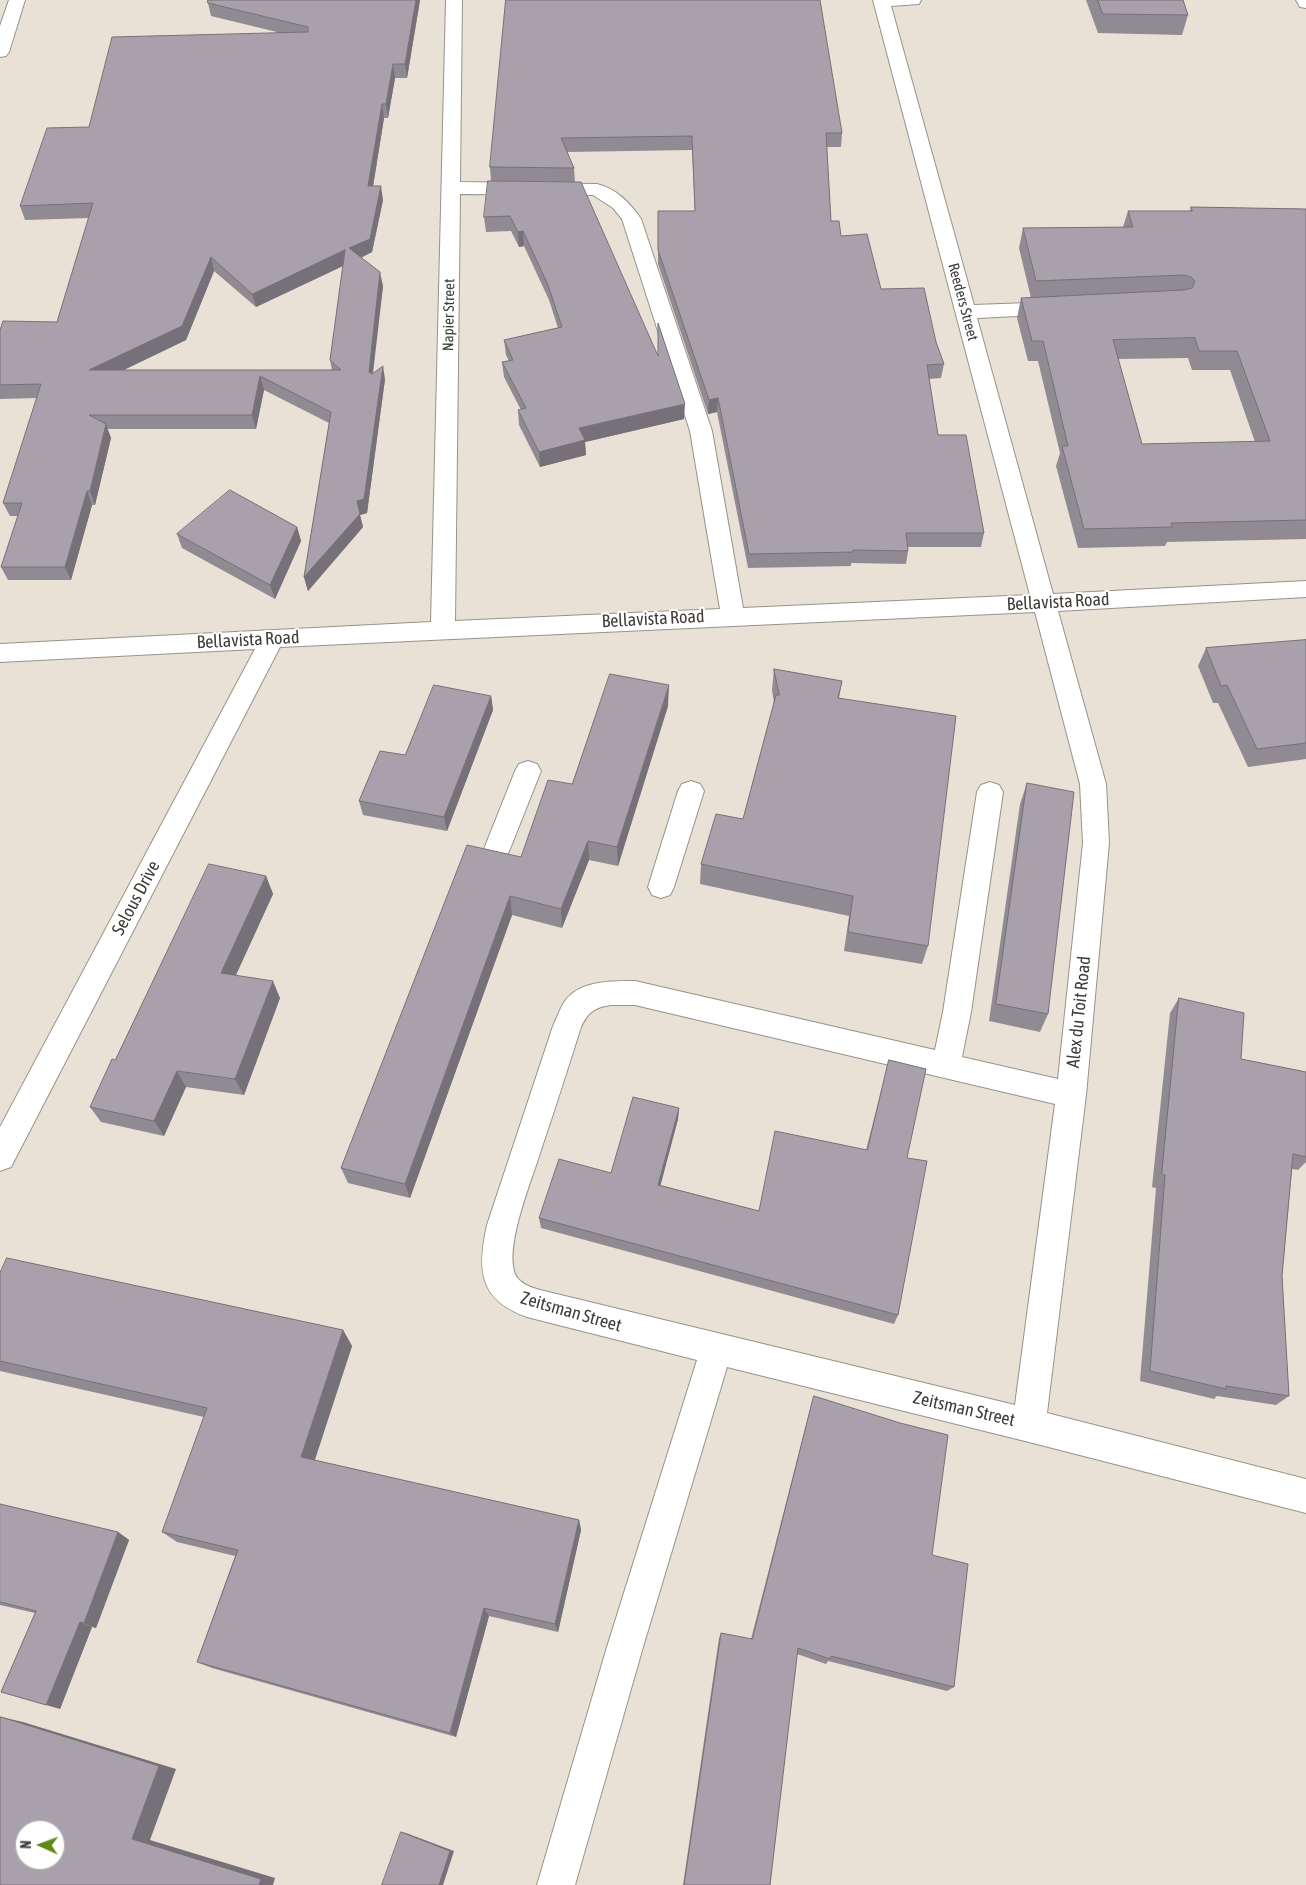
<!DOCTYPE html>
<html>
<head>
<meta charset="utf-8">
<style>
	body { margin:0 }
	#map { position:relative; width:1306px; height:1885px; overflow:hidden; background:#e9e0d6; font-family:"Asap Condensed",sans-serif }
	canvas { display:block }
	.north { position:absolute; left:15px; top:1820px; width:50px; height:50px; box-sizing:border-box; background:#fff; border:1px solid #b3b1af; border-radius:50%; rotate:272deg; font-size:14px; font-weight:700; line-height:20px; text-align:center; color:#403c38 }
	.north::after { content:''; display:block; margin:auto; width:18px; height:22px; background:#608a18; clip-path:polygon(50% 0,100% 100%,50% 72%,0 100%) }
</style>
</head>
<body>
<div id="map">
<canvas width="1306" height="1885"></canvas>
<div class="north">N</div>
</div>
<script>
const ctx = document.querySelector('canvas').getContext('2d');
ctx.lineJoin = 'round';
function trace(path, color, width, dash) {
  ctx.strokeStyle = color;
  ctx.lineWidth = width;
  ctx.lineCap = dash ? 'butt' : 'round';
  ctx.setLineDash(dash || []);
  ctx.stroke(path);
}
function fillPath(path, color) {
  ctx.fillStyle = color;
  ctx.fill(path, 'evenodd');
}
function label(font, color, halo, rows, align = 'center') {
  ctx.font = font + ' "Asap Condensed",sans-serif';
  ctx.lineWidth = 4;
  ctx.setLineDash([]);
  ctx.textBaseline = 'middle';
  ctx.strokeStyle = halo;
  ctx.fillStyle = color;
  for (const [text, x, y, turn = 0] of rows) {
    ctx.save();
    ctx.translate(x, y);
    ctx.rotate((+turn || 0) * Math.PI / 180);
    ctx.textAlign = isNaN(turn) ? turn : align;
    if (halo) ctx.strokeText(text, 0, 0);
    ctx.fillText(text, 0, 0);
    ctx.restore();
  }
}
const minor = new Path2D(`
	M9,0H25L9,52L6,56L0,57V26Z
	M446,0H462L460,182L597,184C617,189 630,203 641,219L712,431L743,608L1030,595L873,0H921L919,4L891,6L974,305L1057,302L1064,304L1067,308L1064,312L1057,314L977,318L1053,594L1306,581V597L1058,611L1106,784L1109,843L1086,1095L1047,1413L1306,1479V1513L1029,1442L727,1367L643,1647L575,1885H537L607,1647L697,1360L527,1317C479,1300 477,1270 487,1225L553,1026C557,1018 560,1008 565,1001C580,980 613,981 635,981L935,1050L943,1012L977,792L981,785L990,782L999,785L1003,792L971,1012L962,1057L1058,1079L1083,843L1080,784L1035,612L280,647L11,1167L0,1171V1127L255,649L0,662V644L431,622ZM460,194L593,195L613,208L622,219L690,431L720,609L455,621ZM611,1005H635L1055,1104L1015,1405L540,1290C530,1287 517,1283 514,1271C506,1241 532,1180 541,1150C555,1109 568,1068 581,1027C588,1012 595,1007 611,1005Z
	M1296,0H1306V8L1300,7Z
	M528,761L537,764L541,771L510,849L506,857L497,860L488,857L484,849L515,771L519,764Z
	M691,781L700,784L704,791L674,887L670,895L661,898L652,895L648,887L678,791L682,784Z`);
trace(minor, '#9a9289', 2);
fillPath(minor, '#fff');
fillPath(new Path2D(`
	M208,0H420L407,78H395L388,118H384L373,186L383,200L372,252L361,258L383,286L373,374L385,379L367,513L360,515L363,527L308,591L304,577L329,423L264,390L256,429H107L111,438L95,505H92L71,580H8L1,567L18,516H10L3,503L37,398L0,399V330L57,322L89,218L25,220L20,206L89,127L277,32L211,16L208,3ZM343,266L330,360L332,370H124L186,340L214,271L256,307Z
	M506,0L842,133L841,147H827L831,221L841,236L881,289L936,342L944,364L941,378L929,379L938,435L984,533L981,547H908V551L906,564L851,563V566L748,568L717,412L708,414L658,264V211H695L692,150L567,152L574,168L575,182L684,419L585,442L586,455L540,467L519,425L518,410H521L504,377L502,362L509,361L506,355L504,340L558,328L549,300L524,246L519,247L511,231L486,232L484,217L552,181H491L490,167Z
	M1086,0H1183L1188,15L1182,35L1098,33Z
	M1191,207L1306,209V539L1167,542L1165,546L1078,548L1056,466L1060,453L1038,361H1028L1017,318L1021,298H1031L1019,248L1023,228L1123,227L1128,211H1190ZM1188,358L1192,370H1230L1255,442L1142,444L1118,359Z
	M297,527L301,541L275,599L182,548L177,534Z
	M1306,640V759L1248,767L1218,703H1213L1198,666L1206,648Z
	M774,669L842,681L839,698L928,946L922,964L844,951L849,916L700,884L701,864L743,819L774,703L772,690Z
	M491,696L493,710L447,831L363,815L359,801L405,755Z
	M668,706L618,866L589,860L562,928L512,915L410,1198L348,1183L341,1168L521,857L572,784Z
	M1027,783L1048,1014L1040,1032L989,1021L1020,804Z
	M266,876L273,894L236,975L280,998L244,1095L186,1087L164,1136L101,1122L90,1107L115,1060Z
	M1179,998L1241,1059L1306,1072V1162L1298,1170L1292,1169L1282,1276L1289,1396L1276,1405L1217,1396L1214,1399L1140,1381L1156,1188L1152,1187L1170,1013Z
	M889,1060L907,1158L898,1315L894,1324L541,1228L539,1218L611,1173L679,1108L678,1119L660,1185L759,1211L866,1150Z
	M0,1273L343,1330L352,1346L314,1460L579,1520L581,1530L558,1632L489,1616L456,1737L212,1668L197,1662L235,1556L177,1542L162,1532L204,1417L0,1371Z
	M814,1396L932,1555L954,1687L947,1691L828,1661L826,1664L797,1654L770,1885H683L719,1638L721,1633L751,1639L811,1406Z
	M0,1504L118,1532L129,1540L96,1628L92,1627L60,1709L35,1613L0,1605Z`), '#908a93');
fillPath(new Path2D(`
	M416,0H420L407,78L405,64Z
	M393,64L395,78L388,118L386,104Z
	M382,104L384,118L371,199L368,186Z
	M381,186L383,200L372,252L351,262L349,248Z
	M523,231L524,246L519,247L518,232Z
	M345,250L347,264L256,307L252,294Z
	M211,257L214,271L186,340L94,384L89,370Z
	M380,272L383,286L371,386L369,372Z
	M383,366L385,379L367,513L360,515L363,527L308,591L304,577L357,501Z
	M260,376L264,390L256,429L252,415Z
	M718,398L717,412L708,414L709,400Z
	M685,404L684,419L585,442L586,455L540,467L539,452L579,428Z
	M106,424L111,438L95,505L90,491Z
	M87,491L92,505L71,580L65,567Z
	M297,527L301,541L275,599L270,585Z
	M669,685L668,706L618,866L617,847Z
	M491,696L493,710L447,831L444,817Z
	M588,841L589,860L562,928L561,909Z
	M266,876L273,894L229,990L221,973Z
	M510,896L512,915L410,1198L405,1184Z
	M273,981L280,998L244,1095L235,1079Z
	M177,1071L186,1087L164,1136L154,1121Z
	M679,1108L678,1119L658,1195V1185Z
	M343,1330L352,1346L312,1469L301,1457Z
	M579,1520L581,1530L558,1632L555,1624Z
	M118,1532L129,1540L96,1628L84,1623Z
	M484,1608L489,1616L456,1737L450,1733Z
	M80,1622L92,1627L60,1709L46,1705Z
	M1,1717L23,1722L176,1769L150,1840L275,1878L273,1885H259L132,1839Z
	M401,1832L406,1833L454,1851L443,1885H439Z`), '#767178');
const building = new Path2D(`
	M208,0H416L405,64H393L386,104H382L368,186H381L370,239L349,248L380,272L369,372L372,374L383,366L364,499L357,501L360,514L304,577L331,412L260,376L252,415H89L106,424L90,491H87L65,567H1L22,503H3L41,384L0,385V330L3,321L57,322L93,203L20,206L47,128L89,127L112,37L308,32V27L208,3ZM345,250L330,360L341,370H89L182,326L211,257L252,294Z
	M506,0H820L842,133H826L831,221H839L841,236L867,234L881,289L924,288L936,342L944,364L927,365L938,435H966L984,533H906L908,551L853,550V552L749,554L718,398L709,400L658,250V211H695L692,136L561,138L574,168L490,167Z
	M1098,0H1183L1188,15L1103,14Z
	M488,181L581,182L658,356V323L685,404L579,428L585,440L539,452L518,410L526,408L502,362L513,360L504,340L562,327L548,285L523,231L518,232L510,216L484,217Z
	M1191,207L1306,209V520L1171,523L1172,527L1084,529L1062,446H1068L1043,341H1032L1021,298L1184,290L1192,288L1195,281L1191,277L1183,275L1036,281L1023,228L1133,227L1128,211H1192ZM1195,338L1199,351H1237L1270,441L1142,444L1113,340Z
	M230,490L297,527L270,585L177,534Z
	M1306,640V743L1257,749L1227,685L1221,686L1206,648Z
	M774,669L842,681L838,698L956,716L928,946L848,932L853,896L701,864L716,814L743,819L776,695H779Z
	M610,674L669,685L617,847L588,841L561,909L510,896L405,1184L341,1168L467,845L521,857L548,780L572,784Z
	M434,685L491,696L444,817L359,801L380,751L405,755Z
	M1027,783L1074,792L1048,1014L996,1004Z
	M209,864L266,876L221,973L273,981L235,1079L177,1071L154,1121L90,1107L112,1059L115,1060Z
	M1179,998L1244,1013L1241,1059L1306,1072V1157L1293,1154L1282,1276L1289,1396L1226,1386V1389L1150,1371L1165,1175L1162,1174Z
	M889,1060L926,1069L907,1158L927,1161L898,1315L539,1218L559,1159L611,1173L633,1097L679,1108L658,1185L759,1211L775,1131L867,1150Z
	M7,1258L343,1330L301,1457L579,1520L555,1624L484,1608L450,1733L197,1662L238,1550L162,1532L207,1408L0,1361V1273Z
	M814,1396L900,1423L948,1435L932,1555L968,1564L954,1687L831,1656L830,1659L798,1648L770,1885H684L721,1633L752,1639Z
	M0,1504L118,1532L84,1623L80,1622L46,1705L1,1692L36,1611L0,1602Z
	M1,1717L159,1766L132,1839L261,1879L259,1885H0V1720ZM25,1830H55V1860H25Z
	M401,1832L450,1851L439,1885H382Z`);
fillPath(building, '#a8a1ab');
trace(building, '#767178', 1);
label('15px', '#403c38', '#fff', [
	["Reeders Street",963,302,75],
	["Napier Street",449,315,-89]
]);
label('18px', '#403c38', '#fff', [
	["Bellavista Road",1058,602,-3],
	["Bellavista Road",653,619,-3],
	["Bellavista Road",248,640,-3],
	["Selous Drive",136,898,-62],
	["Alex du Toit Road",1079,1012,-84],
	["Zeitsman Street",571,1312,16],
	["Zeitsman Street",964,1409,13]
]);
</script>
</body>
</html>
